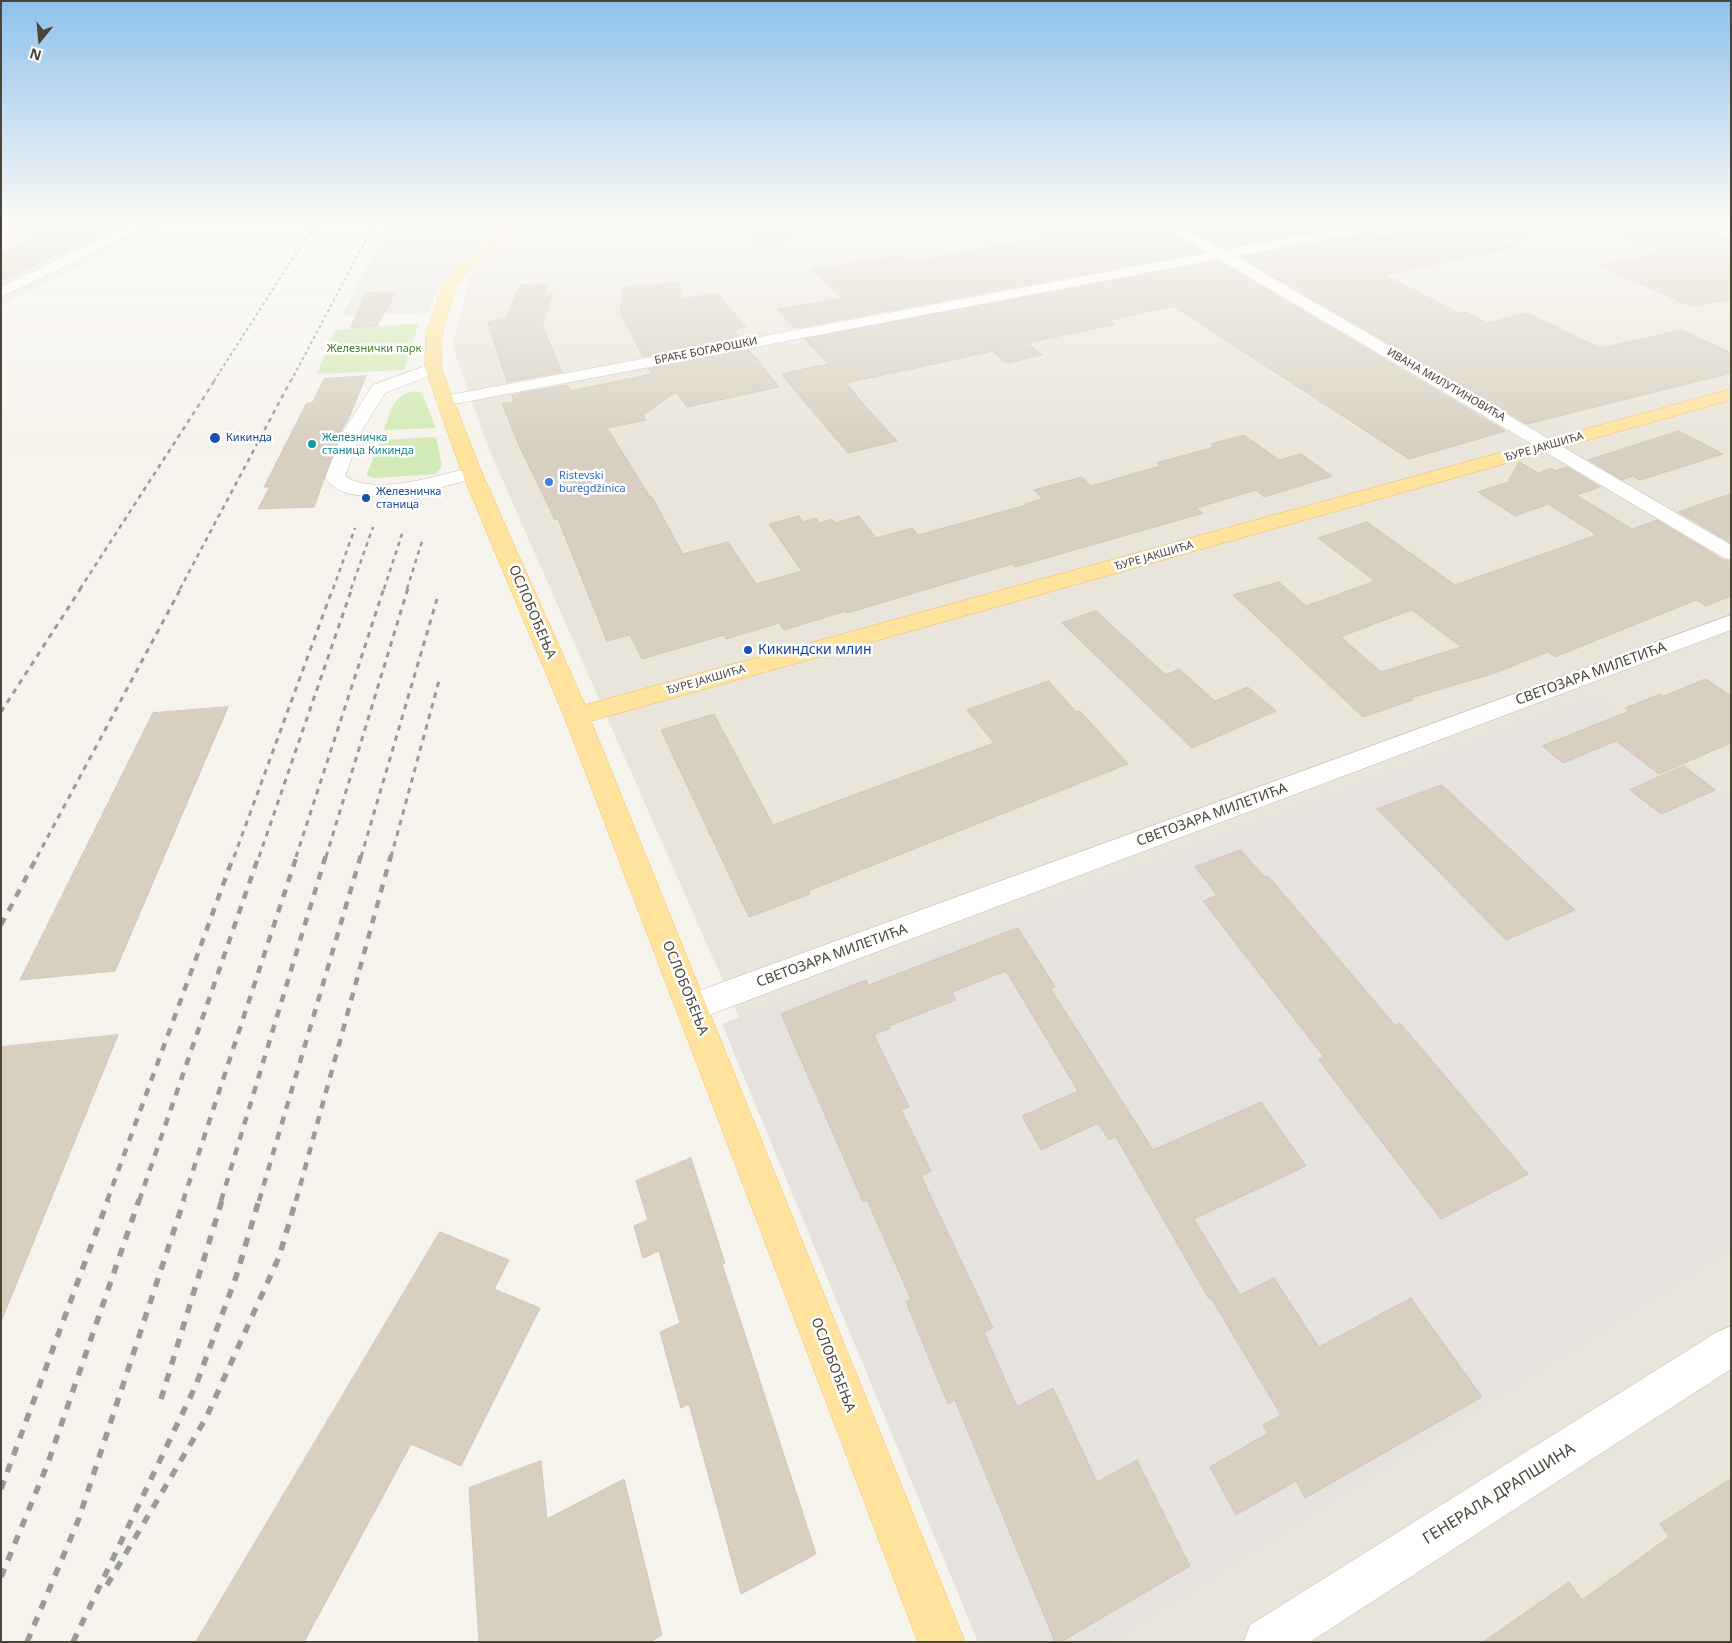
<!DOCTYPE html>
<html>
<head>
<meta charset="utf-8">
<style>
	body { margin:0 }
	#map { position:relative; width:1732px; height:1643px; overflow:hidden; background:#f6f3ec; font-family:"Noto Sans",sans-serif }
	canvas { display:block }
	.frame { position:absolute; inset:0; border:2px solid #4b4439; pointer-events:none }
	.north { position:absolute; left:15px; top:15px; width:50px; height:50px; -webkit-text-stroke:4px #fff; paint-order:stroke; rotate:197deg; font-size:14px; font-weight:700; line-height:20px; text-align:center; color:#4b4439 }
	.north::after { content:''; display:block; margin:auto; width:18px; height:22px; background:#4b4439; clip-path:polygon(50% 0,100% 100%,50% 72%,0 100%) }
</style>
</head>
<body>
<div id="map">
<canvas width="1732" height="1643"></canvas>
<div class="frame"></div>
<div class="north">N</div>
</div>
<script>
const ctx = document.querySelector('canvas').getContext('2d');
ctx.lineJoin = 'round';
function fillPath(path, color) {
  ctx.fillStyle = color;
  ctx.fill(path, 'evenodd');
}
function trace(path, color, width, dash) {
  ctx.strokeStyle = color;
  ctx.lineWidth = width;
  ctx.lineCap = dash ? 'butt' : 'round';
  ctx.setLineDash(dash || []);
  ctx.stroke(path);
}
function label(font, color, halo, rows, align = 'center') {
  ctx.font = font + ' "Noto Sans",sans-serif';
  ctx.lineWidth = 5;
  ctx.setLineDash([]);
  ctx.textBaseline = 'middle';
  ctx.strokeStyle = halo;
  ctx.fillStyle = color;
  for (const [text, x, y, turn = 0] of rows) {
    ctx.save();
    ctx.translate(x, y);
    ctx.rotate((+turn || 0) * Math.PI / 180);
    ctx.textAlign = isNaN(turn) ? turn : align;
    if (halo) ctx.strokeText(text, 0, 0);
    ctx.fillText(text, 0, 0);
    ctx.restore();
  }
}
fillPath(new Path2D(`
	M1,219H170L1,305Z
	M541,219H1731V1642H1014L488,447L452,345L472,272Z`), '#eae5da');
fillPath(new Path2D(`
	M391,219H510L444,278L428,313L342,315Z
	M1594,696L1731,799V1249L1110,1642H978L722,1024Z`), '#e6e2dd');
fillPath(new Path2D(`
	M419,323L404,370L317,374L335,330Z
	M414,391L422,393L436,428L384,430C391,412 392,395 414,391Z
	M436,437L442,466L436,474L375,478L367,476V474L381,440Z`), '#d2eab5');
const building = new Path2D(`
	M29,219H129L1,282V255L29,240Z
	M736,219H774L791,238L756,244Z
	M1083,219H1152L1154,224L1203,252L795,328L777,309L842,298L811,268L837,266L901,255L909,262L1048,237L1043,233H1047L1041,229L1052,227L1048,225Z
	M1172,219H1339L1351,225L1223,248Z
	M1475,219H1554L1555,230L1500,241L1515,247L1384,275L1459,313L1465,312L1488,323L1527,313L1600,348L1682,330L1731,353V373L1527,424L1240,257L1368,233L1378,237Z
	M1587,219H1675L1731,240V299L1692,307L1600,266L1666,252Z
	M1219,261L1505,431L1409,459L1173,306L1110,320L1115,324L1027,343L1042,355L1006,363L993,351L846,383L857,396H856L897,441L848,453L781,374L828,364L805,339Z
	M679,283L682,299L717,293L746,327L733,329L740,339L643,357L620,312L623,287Z
	M547,284L544,293H553L542,325L562,372L507,382L488,322L506,319L520,285Z
	M395,292L377,326L350,328L367,293Z
	M749,350L779,387L687,407L676,392L643,415L646,420L607,428L650,497H652L683,554L728,542L756,584L802,571L769,524L799,516L803,522L816,518L820,523L832,519L835,523L859,516L876,538L912,528L918,535L1027,505L1025,504L1043,499L1034,490L1082,477L1091,486L1160,466L1157,463L1214,447L1211,444L1244,435L1279,460L1301,454L1332,476L1264,497L1256,490L1196,508L1203,513L1015,567L1012,564L847,613L846,611L784,630L779,623L726,639L724,635L642,659L630,635L607,641L558,519L555,520L519,445L502,404L514,402L512,395L567,385L570,391L652,374L649,369Z
	M366,376L348,420L342,429L314,507L258,509L270,487H264L306,404L313,402L324,379Z
	M1679,431L1723,454L1640,480L1633,476L1622,480L1589,460Z
	M1520,462L1538,473L1552,468L1555,471L1567,467L1600,487L1576,495L1632,529L1657,520L1723,560L1731,562V596L1706,606L1696,600L1555,657L1548,652L1495,673L1411,698L1413,700L1363,717L1233,595L1279,582L1306,606L1375,581L1318,538L1367,522L1455,585L1597,535L1548,504L1515,516L1478,492L1511,481L1509,480ZM1412,610L1461,647L1381,672L1341,637Z
	M1731,494V543L1679,512Z
	M1096,611L1166,675L1179,669L1215,701L1248,687L1276,711L1192,748L1062,623Z
	M1706,679L1731,696V743L1659,774L1616,741L1563,763L1542,746L1629,711L1625,708L1660,694L1663,696Z
	M1049,681L1076,712L1080,711L1128,764L808,891L810,894L749,917L661,730L714,714L773,825L994,743L967,710Z
	M228,707L115,971L20,980L153,713Z
	M1684,766L1715,790L1661,814L1630,790Z
	M1442,785L1575,910L1506,940L1377,809Z
	M1241,850L1264,877L1268,876L1395,1025L1400,1023L1528,1174L1441,1219L1318,1059L1324,1057L1203,901L1217,895L1195,867Z
	M1018,928L1055,987L1051,989L1153,1150L1261,1102L1306,1166L1194,1219L1240,1295L1274,1278L1319,1347L1411,1298L1482,1397L1305,1498L1296,1481L1236,1515L1210,1467L1268,1433L1263,1425L1281,1415L1211,1298L1209,1299L1116,1137L1109,1140L1098,1123L1041,1150L1022,1116L1078,1091L1006,971L952,992L956,1000L889,1026L890,1028L874,1035L909,1107L901,1110L931,1171L921,1176L993,1328L984,1332L1017,1407L1053,1388L1097,1482L1137,1460L1190,1566L1061,1642H1055L955,1400L948,1404L906,1302L911,1299L867,1200L863,1202L781,1014L866,980L868,985Z
	M118,1035L2,1319H1V1047Z
	M691,1158L725,1263L722,1264L816,1554L741,1594L689,1404L681,1408L660,1332L680,1323L659,1251L643,1258L634,1226L648,1220L636,1181Z
	M440,1232L509,1260L494,1289L540,1308L461,1466L411,1444L304,1642H196Z
	M541,1461L547,1519L624,1479L662,1635L650,1642H479L469,1488Z
	M1731,1479V1642H1483L1569,1582L1582,1600L1669,1537L1660,1524Z`);
fillPath(building, '#d8cfc1');
trace(building, '#d3c7b4', 1);
const minor = new Path2D(`
	M141,219H157L155,222L1,297V287Z
	M537,219H572L565,223L517,229L510,225L517,221Z
	M1154,219H1169L1223,250L1392,219H1417L1416,222L1411,223L1235,256L1731,545V560L1724,558L1219,259L444,406L438,405L435,401L438,397L444,396L1208,253L1155,222Z
	M433,363L439,364L441,368L439,372L385,393L362,430L345,476C374,497 440,475 472,467L479,469L482,473L479,477C443,487 351,515 325,478L344,430L373,385Z
	M1731,615V630L693,1021L682,1017L677,1007L682,997L693,993Z
	M1731,1326V1369L1310,1642H1244L1250,1625L1717,1332Z`);
const major = new Path2D(`
	M518,219H533L463,277L456,286L442,334L441,368L482,473L585,705L1731,389V400L591,721L965,1642H918L564,716L462,473L425,368L426,334L442,286L453,271Z`);
trace(minor, '#c2bbae', 1);
trace(major, '#e6c16a', 1);
fillPath(minor, '#fff');
fillPath(major, '#ffe39c');
trace(new Path2D(`
	M387,225L392,219
	M214,381L318,219
	M291,381L377,219`), '#9a9a9a', 2, [3, 3]);
trace(new Path2D(`
	M80,589L215,380
	M180,589L291,380
	M333,589L355,528
	M351,589L373,527
	M384,589L402,534
	M407,589L423,538`), '#9a9a9a', 2.5, [4.5, 4.5]);
trace(new Path2D(`
	M1,712L81,588
	M37,857L181,588
	M234,857L333,588
	M259,857L352,588
	M296,857L384,588
	M326,857L408,588
	M361,857L437,599
	M391,857L440,677`), '#9a9a9a', 3, [5.5, 5.5]);
trace(new Path2D(`
	M1,925L38,855
	M107,1201L234,855
	M139,1201L259,855
	M183,1201L297,855
	M221,1201L326,855
	M259,1201L361,855
	M296,1201L391,855`), '#9a9a9a', 4.5, [8, 8]);
trace(new Path2D(`
	M161,1399L222,1200
	M1,1489L108,1200
	M1,1577L48,1463L139,1200
	M107,1585L206,1418L279,1257L296,1200
	M27,1642L78,1521L184,1200
	M73,1642L196,1385L236,1277L259,1200`), '#9a9a9a', 5.5, [9, 9]);
const sky = ctx.createLinearGradient(0, 0, 0, 449);
sky.addColorStop(0, '#8fc1ec');
sky.addColorStop(0.49, '#fbfaf6');
sky.addColorStop(1, '#fbfaf600');
ctx.fillStyle = sky;
ctx.fillRect(0, 0, 1732, 449);
for (const [x, y, r, color] of [
	[215,438,6,"#1a4fb4"],
	[312,444,5,"#0f9aa8"],
	[549,482,5,"#3f7fe0"],
	[366,498,5,"#1a4fb4"],
	[748,650,5,"#1a4fb4"]
]) {
  const dot = new Path2D();
  dot.arc(x, y, r, 0, 2 * Math.PI);
  ctx.fillStyle = color;
  ctx.fill(dot);
  trace(dot, '#fff', 2);
}
label('11px', '#4a7f2a', '#fff', [
	["Железнички парк",374,349]
]);
label('11px', '#4b4439', '#fff', [
	["БРАЋЕ БОГАРОШКИ",706,351,-11],
	["ИВАНА МИЛУТИНОВИЋА",1446,385,30],
	["ЂУРЕ ЈАКШИЋА",1544,447,-16],
	["ЂУРЕ ЈАКШИЋА",1154,556,-16],
	["ЂУРЕ ЈАКШИЋА",706,680,-16]
]);
label('11px', '#164399', '#fff', [
	["Кикинда",226,438],
	["Железничка",376,492],
	["станица",376,505]
], 'left');
label('11px', '#0d838f', '#fff', [
	["Железничка",322,438],
	["станица Кикинда",322,451]
], 'left');
label('11px', '#366cbe', '#fff', [
	["Ristevski",559,476],
	["buregdžinica",559,489]
], 'left');
label('14px', '#4b4439', '#fff', [
	["ОСЛОБОЂЕЊА",532,612,67],
	["СВЕТОЗАРА МИЛЕТИЋА",1591,674,-20],
	["СВЕТОЗАРА МИЛЕТИЋА",1212,815,-20],
	["СВЕТОЗАРА МИЛЕТИЋА",832,956,-20],
	["ОСЛОБОЂЕЊА",685,988,68],
	["ОСЛОБОЂЕЊА",833,1365,69]
]);
label('14px', '#164399', '#fff', [
	["Кикиндски млин",758,650]
], 'left');
label('16px', '#4b4439', '#fff', [
	["ГЕНЕРАЛА ДРАПШИНА",1499,1494,-32]
]);
</script>
</body>
</html>
